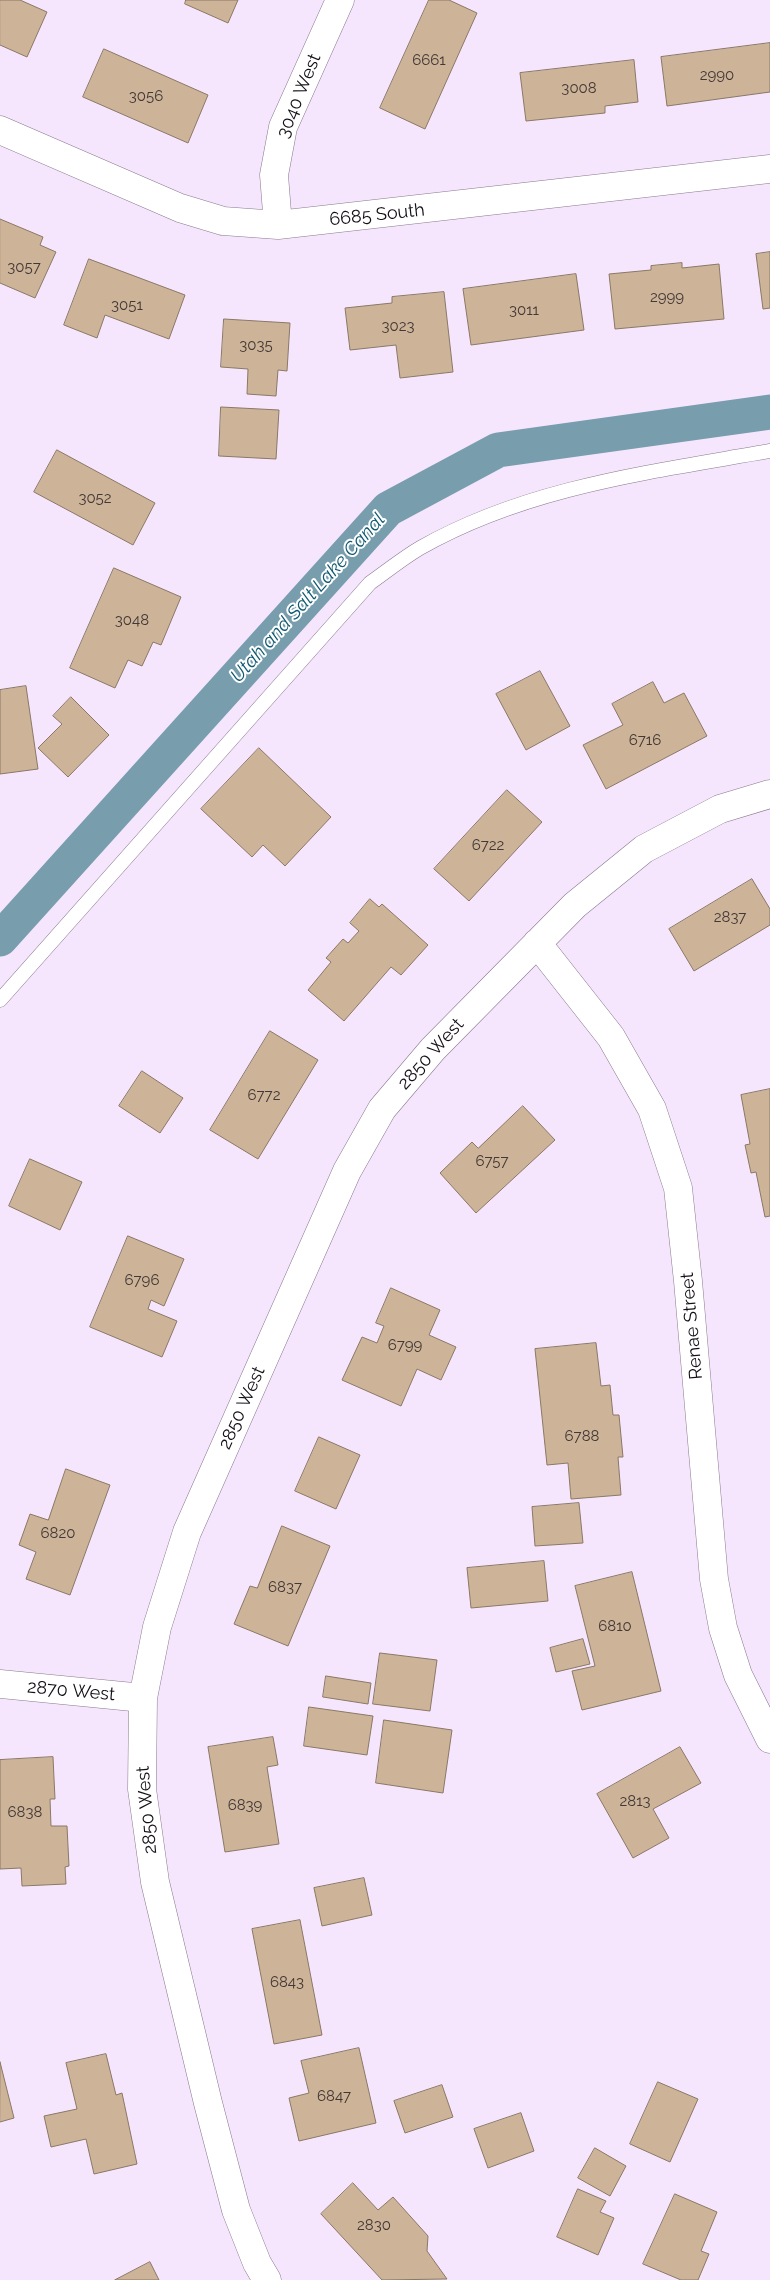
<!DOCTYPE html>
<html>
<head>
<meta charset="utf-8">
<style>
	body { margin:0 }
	canvas { display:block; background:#f5e6fd }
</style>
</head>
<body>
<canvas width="770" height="2280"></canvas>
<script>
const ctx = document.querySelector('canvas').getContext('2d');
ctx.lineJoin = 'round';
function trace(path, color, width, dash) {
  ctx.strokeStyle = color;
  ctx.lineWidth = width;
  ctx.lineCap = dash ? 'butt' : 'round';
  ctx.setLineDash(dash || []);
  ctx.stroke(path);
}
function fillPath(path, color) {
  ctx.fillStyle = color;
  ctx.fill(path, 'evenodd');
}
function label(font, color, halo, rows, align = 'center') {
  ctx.font = font + ' Raleway,sans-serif';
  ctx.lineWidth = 4;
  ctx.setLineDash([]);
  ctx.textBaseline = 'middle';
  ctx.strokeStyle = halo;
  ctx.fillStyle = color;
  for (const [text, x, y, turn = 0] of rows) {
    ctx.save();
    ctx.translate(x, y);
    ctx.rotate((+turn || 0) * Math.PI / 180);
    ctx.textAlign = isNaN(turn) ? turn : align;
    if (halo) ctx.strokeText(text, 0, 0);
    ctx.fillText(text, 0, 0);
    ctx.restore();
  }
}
trace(new Path2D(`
	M0,939L388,509L498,450L770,412`), '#789eae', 35);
const building = new Path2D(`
	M0,0H20L47,12L27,57L0,45Z
	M186,0H238L228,23L185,4Z
	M429,0H449L477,13L425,129L380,108Z
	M770,43V92L667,106L661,57Z
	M104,49L208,95L188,143L83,97Z
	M634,60L638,102L605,106V113L526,121L520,73Z
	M0,219L43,237L40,245L56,252L35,298L0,283Z
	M770,252V308L763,309L756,254Z
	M89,259L185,295L169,339L105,315L97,338L64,325Z
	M682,263V268L719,264L724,319L615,329L609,274L651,270V266Z
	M576,274L584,330L471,345L463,289Z
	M444,292L453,372L400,378L396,345L350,350L345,308L392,303V297Z
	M224,319L290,323L287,371L278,370L276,396L247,394L248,369L221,367Z
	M221,407L279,410L276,459L219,456Z
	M57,450L155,503L133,545L34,492Z
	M114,568L181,597L161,645L153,642L142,666L128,660L115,688L70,668Z
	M540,671L570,726L526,750L496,694Z
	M653,682L664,703L684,693L707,736L606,789L583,745L623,725L612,704Z
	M26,686L38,769L0,774V690Z
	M71,697L109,735L68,777L38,748L62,724L53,716Z
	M259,748L331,817L285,866L263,845L252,857L201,809Z
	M507,790L542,822L469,901L434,869Z
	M752,879L770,909V925L694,971L669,929Z
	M370,899L379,907L382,904L428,945L401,975L391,967L344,1021L308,990L331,962L326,958L343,939L348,943L359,931L350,923Z
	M270,1031L318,1060L258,1159L210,1130Z
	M142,1071L183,1098L160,1133L119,1106Z
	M770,1089V1216L765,1217L756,1172L751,1173L745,1145L750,1144L741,1095Z
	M523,1106L555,1140L476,1213L440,1173L472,1142L478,1148Z
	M30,1159L82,1182L60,1230L9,1206Z
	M128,1236L184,1259L164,1306L151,1300L148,1309L177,1321L162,1357L90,1327Z
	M391,1288L440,1310L429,1335L456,1347L441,1380L417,1369L401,1406L342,1380L362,1337L377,1343L384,1326L376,1323Z
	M596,1343L601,1386L610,1385L613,1415H619L623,1457H618L621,1495L571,1499L568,1463L547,1465L535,1349Z
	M319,1437L360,1455L336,1509L295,1491Z
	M66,1469L110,1485L70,1595L26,1579L36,1552L19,1545L30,1514L48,1520Z
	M579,1503L583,1543L535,1546L532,1507Z
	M282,1526L330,1546L288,1646L234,1624L250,1586L257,1588Z
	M544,1561L548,1601L471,1608L467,1568Z
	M632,1572L661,1691L582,1710L572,1671L595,1666L575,1586Z
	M583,1639L590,1664L556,1672L550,1648Z
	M380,1653L437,1660L430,1711L373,1704Z
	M326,1676L371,1683L368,1704L323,1697Z
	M309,1707L373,1716L367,1755L304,1746Z
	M384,1720L452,1730L443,1793L376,1783Z
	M273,1737L278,1765L267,1767L279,1844L225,1852L208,1747Z
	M680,1747L701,1783L653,1809L669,1838L633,1858L597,1794Z
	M53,1757L55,1799H50L51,1826H67L69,1866L65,1867L66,1884L22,1886L21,1868L0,1869V1760Z
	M364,1878L372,1915L322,1926L314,1888Z
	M300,1920L322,2035L274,2044L252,1929Z
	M359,2048L376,2123L299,2141L289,2098L309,2093L301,2061Z
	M106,2054L116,2095L122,2093L137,2164L94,2174L86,2139L51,2147L44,2116L77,2109L66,2063Z
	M0,2062L14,2118L0,2122Z
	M658,2082L698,2099L670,2162L630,2144Z
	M442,2085L453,2117L405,2133L394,2101Z
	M521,2113L534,2151L488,2168L474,2129Z
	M595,2148L626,2166L610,2196L578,2178Z
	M353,2183L378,2210L393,2197L428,2236L427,2251L447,2279L382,2280L321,2214Z
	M578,2189L606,2201L600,2212L614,2218L598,2255L557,2237Z
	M675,2194L717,2212L701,2251L709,2254L698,2280H681L643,2264Z
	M150,2262L159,2280H115Z`);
fillPath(building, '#cdb398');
trace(building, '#8a7866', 1);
const lane = new Path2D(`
	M0,1000L370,583C387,571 403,558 420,548C527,487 651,472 770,451`);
const street = new Path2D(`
	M0,130L180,208L223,221L278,225L770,169
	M278,225L274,175L283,127L340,0
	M537,943L611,1037L652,1109L678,1188L688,1281L714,1579L723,1628L738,1675L770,1739
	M0,1684L143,1698
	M267,2280L257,2263L236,2210L208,2103L155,1882L142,1789L143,1698L157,1627L187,1532L347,1171L382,1109L433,1049L575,905L644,849L720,809L770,794`);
trace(lane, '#887a8e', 15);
trace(street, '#887a8e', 29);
trace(lane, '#fff', 14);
trace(street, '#fff', 28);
label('15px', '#423836', null, [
	["6661",429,60],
	["2990",717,75],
	["3008",579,88],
	["3056",146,96],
	["3057",24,267],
	["2999",667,297],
	["3051",127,305],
	["3011",524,310],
	["3023",398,326],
	["3035",256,345],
	["3052",95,498],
	["3048",132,620],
	["6716",645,740],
	["6722",488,845],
	["2837",730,917],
	["6772",264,1095],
	["6757",492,1161],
	["6796",142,1280],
	["6799",405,1345],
	["6788",582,1436],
	["6820",58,1533],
	["6837",285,1587],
	["6810",615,1626],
	["2813",635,1801],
	["6839",245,1805],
	["6838",25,1812],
	["6843",287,1982],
	["6847",334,2096],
	["2830",374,2225]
]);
label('18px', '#140f16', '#fff', [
	["3040 West",299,96,-68],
	["6685 South",377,215,-6],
	["2850 West",431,1054,-48],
	["Renae Street",692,1326,-95],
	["2850 West",242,1408,-66],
	["2870 West",71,1691,5],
	["2850 West",147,1810,-95]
]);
label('italic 19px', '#0f5972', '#fff', [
	["Utah and Salt Lake Canal",308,598,-48]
]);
</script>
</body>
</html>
